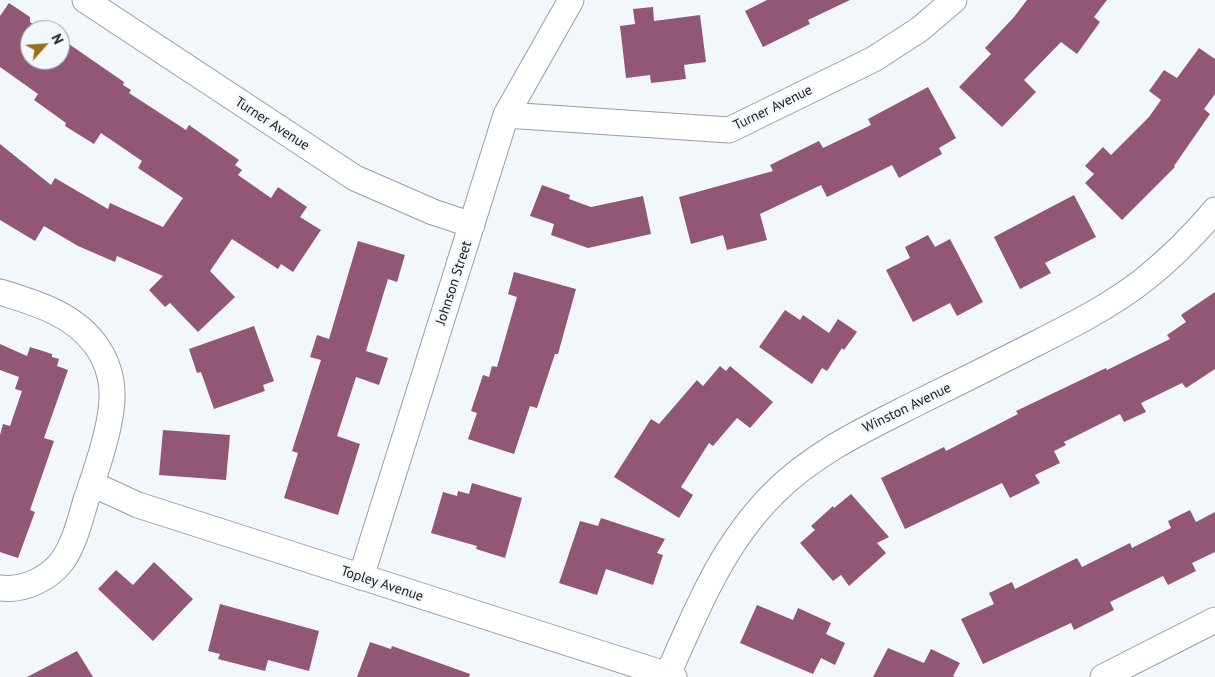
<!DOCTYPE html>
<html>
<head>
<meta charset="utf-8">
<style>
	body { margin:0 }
	#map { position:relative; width:1215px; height:677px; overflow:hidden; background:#f2f7fc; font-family:"PT Sans",sans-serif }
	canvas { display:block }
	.north { position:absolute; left:20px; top:20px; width:50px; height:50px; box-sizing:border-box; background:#f2f7fc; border:1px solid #9a9ea2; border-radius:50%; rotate:64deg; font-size:14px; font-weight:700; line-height:20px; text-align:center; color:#17191a }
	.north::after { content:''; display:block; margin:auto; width:18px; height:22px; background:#957019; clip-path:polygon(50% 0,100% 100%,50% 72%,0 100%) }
</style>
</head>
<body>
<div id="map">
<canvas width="1215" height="677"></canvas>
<div class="north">N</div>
</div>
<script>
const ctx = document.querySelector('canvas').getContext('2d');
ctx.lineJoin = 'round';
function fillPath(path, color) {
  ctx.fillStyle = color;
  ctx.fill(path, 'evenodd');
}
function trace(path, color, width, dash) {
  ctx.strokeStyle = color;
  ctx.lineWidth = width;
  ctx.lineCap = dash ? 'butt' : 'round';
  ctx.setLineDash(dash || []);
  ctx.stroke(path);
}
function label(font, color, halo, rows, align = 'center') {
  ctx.font = font + ' "PT Sans",sans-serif';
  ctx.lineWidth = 4.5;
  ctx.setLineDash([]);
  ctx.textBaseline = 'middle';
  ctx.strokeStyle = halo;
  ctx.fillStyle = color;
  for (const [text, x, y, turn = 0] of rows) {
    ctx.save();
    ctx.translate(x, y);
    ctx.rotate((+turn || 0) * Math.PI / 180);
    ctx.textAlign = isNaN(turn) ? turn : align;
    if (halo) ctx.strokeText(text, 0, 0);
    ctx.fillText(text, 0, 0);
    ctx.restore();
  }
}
fillPath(new Path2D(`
	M767,0H850L808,20L810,24L763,47L745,11Z
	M1027,0H1107L1094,17L1100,22L1077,54L1061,42L1024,80L1036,92L1002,127L959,87L991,54L985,48L1014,17Z
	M9,3L30,17V22L41,30H30V60H60V44L63,46L66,42L124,82L123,85L131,90L129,93L186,130L189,125L239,160L235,165L242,170L238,175L271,198L278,187L307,207L300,217L321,230L293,272L281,264L278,269L232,239L210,271L235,297L198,332L170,303L165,307L149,290L163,276L117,256L115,262L78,246L44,226L35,241L0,220V144L51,185L55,178L108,209L110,203L163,227L183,198L138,168L142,161L101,133L94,144L65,126L66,123L34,100L38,94L0,67V16Z
	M653,7L654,21L700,15L706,62L684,65L686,79L651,83L650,75L626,78L620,26L635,24L633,9Z
	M1199,48L1215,59V94L1204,109L1210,114L1174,166L1175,167L1122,220L1085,183L1094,174L1085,166L1103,147L1111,155L1149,117L1161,100L1149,91L1164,70L1177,78Z
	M928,87L956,138L939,148L942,154L899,178L892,165L827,197L821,185L760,214L767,240L727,250L723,235L691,244L679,197L773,171L770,165L819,141L823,148L871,125L868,119Z
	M542,185L570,195L569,199L591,207L643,196L651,234L588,248L551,235L554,224L530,216Z
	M1074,195L1096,237L1045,263L1051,273L1020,289L994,237Z
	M928,235L935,247L950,239L983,302L957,316L950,303L913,322L886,270L910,258L905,247Z
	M358,241L405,255L397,282L388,279L366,351L388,358L379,385L356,377L337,436L360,444L338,515L284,498L298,453L292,451L321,360L310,357L317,335L329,339Z
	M514,272L576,289L558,354H555L537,408L530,406L514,454L468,439L477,413L471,411L483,375L489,377L492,366L497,367L517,297L508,294Z
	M1215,292V369L1186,388L1182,383L1141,403L1146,412L1124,422L1120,414L1064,442L1066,445L1054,451L1060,463L1035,475L1040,483L1010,498L1002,483L905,529L881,478L944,447L946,451L1018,414L1016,411L1106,368L1107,370L1170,339L1167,335L1186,322L1181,315Z
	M785,310L800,320L803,315L829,333L838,319L857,332L844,350L842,348L827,371L822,368L812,384L759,347Z
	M254,326L274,381L263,385L265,391L214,409L201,372L197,373L189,349Z
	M0,344L27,356L30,347L52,354V357L59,359L57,366L68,370L44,438L54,441L30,510L35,512L18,558L0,552V435L3,424L10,426L22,391L15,389L19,377L0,370Z
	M720,366L726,371L730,366L773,402L750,428L737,418L713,446L709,443L681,487L693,495L679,518L614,477L651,419L659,424L697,380L703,386Z
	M163,430L230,435L226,480L159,475Z
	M472,483L522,498L505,558L476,549L477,546L431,533L443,492L457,496L458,491L469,494Z
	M851,494L889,537L877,543L886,553L849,586L841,575L833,581L800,543L815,530L811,526L833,506L834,508Z
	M1190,510L1196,522L1215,512V552L1192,563L1196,571L1168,585L1163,576L1110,602L1114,610L1074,630L1071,623L983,664L961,619L994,604L989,593L1012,582L1015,589L1077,558L1082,567L1130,543L1132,548L1171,528L1168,521Z
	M601,518L665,539L657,553L663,555L653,585L606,569L597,595L559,583L580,521L598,526Z
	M154,562L193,599L153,641L98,589L116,570L133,585Z
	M220,604L319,631L309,671L268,660L265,671L218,659L220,654L208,651Z
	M757,605L793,620L798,608L831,623L826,634L845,643L835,665L821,658L813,674L740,643Z
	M370,642L391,649L392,646L470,674L469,677H357Z
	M888,648L924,663L931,649L960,663L953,676L955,677H873Z
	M77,651L93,677H27Z`), '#925873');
const street = new Path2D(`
	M85,0L355,178L433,212L472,225
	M506,115L729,130L874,59L920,29L954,0
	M0,292C35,303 72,313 95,344C105,357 112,376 112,393C113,423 96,471 86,500C80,520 75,542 63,560C49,579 24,591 0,588
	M92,484L138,505L674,677
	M361,577L506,115L571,0
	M668,674C697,609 722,545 774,493C815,452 866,429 917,403C956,384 996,364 1035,344C1073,325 1112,305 1145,279C1171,258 1194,235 1215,210
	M1103,677L1215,620`);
trace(street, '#999ea2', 27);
trace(street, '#fff', 25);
label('14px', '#17191a', '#f2f7fc', [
	["Turner Avenue",773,108,-26],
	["Turner Avenue",272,124,33],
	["Johnson Street",454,283,-72],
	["Winston Avenue",907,408,-26],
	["Topley Avenue",382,584,18]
]);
</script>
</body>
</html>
